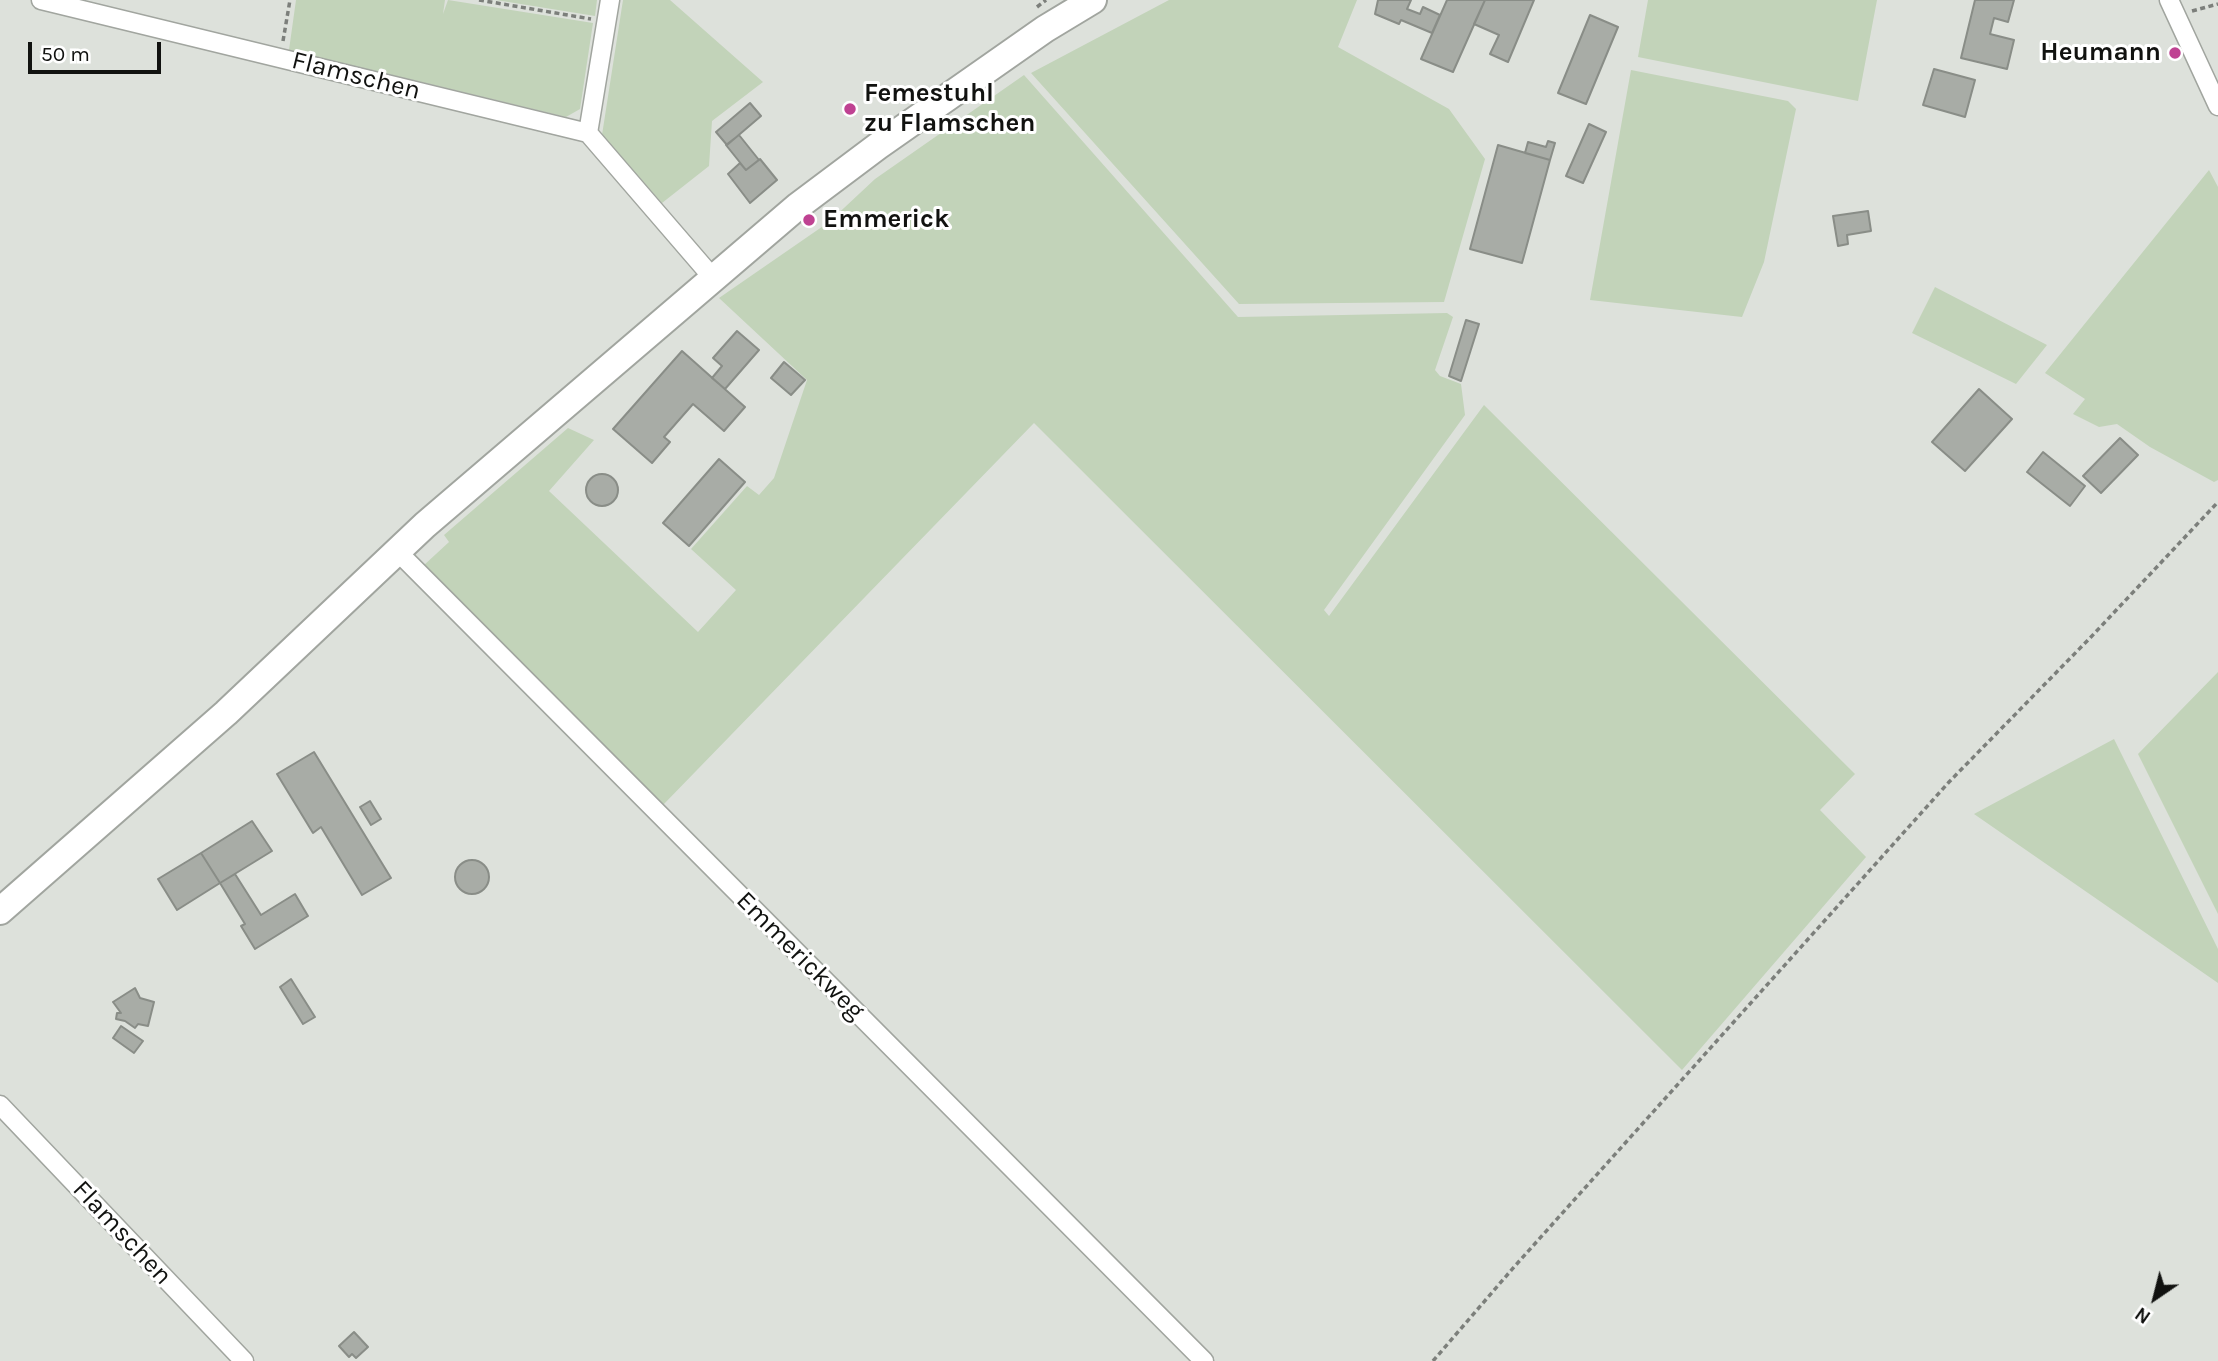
<!DOCTYPE html>
<html>
<head>
<meta charset="utf-8">
<style>
	body { margin:0 }
	#map { position:relative; width:2218px; height:1361px; overflow:hidden; background:#dde1db; font-family:Karla,sans-serif }
	canvas { display:block }
	.north { position:absolute; left:2120px; top:1263px; width:70px; height:70px; -webkit-text-stroke:5px #fff; paint-order:stroke; rotate:215deg; font-size:19px; font-weight:700; line-height:28px; text-align:center; color:#111210 }
	.north::after { content:''; display:block; margin:auto; width:24px; height:32px; background:#111210; clip-path:polygon(50% 0,100% 100%,50% 72%,0 100%) }
	.scale { position:absolute; left:28px; top:42px; width:133px; height:32px; box-sizing:border-box; border:4px solid #111210; border-top:0; padding-left:9px; font-size:21px; line-height:24px; white-space:nowrap; color:#111210; -webkit-text-stroke:5px #fff; paint-order:stroke }
</style>
</head>
<body>
<div id="map">
<canvas width="2218" height="1361"></canvas>
<div class="north">N</div>
<div class="scale">50 m</div>
</div>
<script>
const ctx = document.querySelector('canvas').getContext('2d');
ctx.lineJoin = 'round';
function fillPath(path, color) {
  ctx.fillStyle = color;
  ctx.fill(path, 'evenodd');
}
function trace(path, color, width, dash) {
  ctx.strokeStyle = color;
  ctx.lineWidth = width;
  ctx.lineCap = dash ? 'butt' : 'round';
  ctx.setLineDash(dash || []);
  ctx.stroke(path);
}
function label(font, color, halo, rows, align = 'center') {
  ctx.font = font + ' Karla,sans-serif';
  ctx.lineWidth = 6;
  ctx.setLineDash([]);
  ctx.textBaseline = 'middle';
  ctx.strokeStyle = halo;
  ctx.fillStyle = color;
  for (const [text, x, y, turn = 0] of rows) {
    ctx.save();
    ctx.translate(x, y);
    ctx.rotate((+turn || 0) * Math.PI / 180);
    ctx.textAlign = isNaN(turn) ? turn : align;
    if (halo) ctx.strokeText(text, 0, 0);
    ctx.fillText(text, 0, 0);
    ctx.restore();
  }
}
fillPath(new Path2D(`
	M296,0H445L443,14L448,0L593,23L580,109L566,117L289,50Z
	M496,0H597L595,16Z
	M623,0H670L763,82L712,121L709,166L662,203L602,135Z
	M1169,0H1357L1338,47L1449,109L1485,159L1444,302L1239,304L1031,73Z
	M1648,0H1877L1858,101L1638,57Z
	M1631,70L1788,101L1796,109L1764,262L1742,317L1590,300Z
	M1024,75L1238,317L1447,313L1453,317L1435,370L1440,376L1461,384L1465,415L1324,610L1329,616L1484,405L1855,774L1820,810L1866,857L1682,1070L1034,423L663,805L423,566L449,542L444,535L568,428L594,440L549,491L698,632L736,590L691,549L747,486L759,495L774,478L807,380L719,298L829,222L875,179Z
	M2209,170L2218,187V480L2214,482L2150,447L2117,424L2099,427L2073,414L2085,399L2045,373Z
	M1935,287L2047,345L2016,384L1912,333Z
	M2218,672V914L2138,754Z
	M2114,739L2218,949V983L1974,814Z`), '#c2d3b9');
const building = new Path2D(`
	M1378,0H1411L1407,9L1420,14L1423,7L1440,15L1432,33L1401,20L1399,24L1375,14Z
	M1447,0H1485L1453,72L1421,59Z
	M1485,0H1534L1508,62L1490,54L1499,35L1474,24Z
	M1975,0H2014L2008,22L1994,18L1990,34L2014,40L2007,69L1961,58Z
	M1590,15L1618,27L1586,104L1558,93Z
	M1934,69L1975,80L1965,117L1923,105Z
	M750,103L761,116L727,145L716,132Z
	M1589,124L1606,132L1583,183L1566,176Z
	M739,135L759,160L746,170L726,145Z
	M1548,141L1555,143L1550,160L1525,153L1528,142L1546,147Z
	M1498,145L1550,160L1522,263L1470,249Z
	M760,159L777,180L750,203L728,174L740,163L746,170Z
	M1868,211L1871,231L1847,235L1848,244L1838,246L1833,216Z
	M1466,320L1479,324L1461,381L1449,376Z
	M737,331L759,350L725,389L712,378L722,366L713,358Z
	M682,351L745,407L724,431L693,404L664,437L670,442L652,463L613,429Z
	M784,362L805,380L791,395L771,378Z
	M1979,389L2012,419L1965,471L1932,442Z
	M2120,438L2138,455L2101,493L2083,476Z
	M2043,452L2085,486L2070,506L2027,472Z
	M719,459L745,482L689,546L663,523Z
	M586 490a16 16 0 1 1 32 0a16 16 0 1 1-32 0Z
	M314,752L391,878L362,895L321,827L313,833L277,774Z
	M370,801L381,819L371,825L360,807Z
	M252,821L272,851L220,883L201,853Z
	M201,853L220,883L177,910L158,879Z
	M455 877a17 17 0 1 1 34 0a17 17 0 1 1-34 0Z
	M235,874L261,915L295,894L308,916L255,949L241,926L245,924L220,883Z
	M291,979L315,1017L303,1024L280,987Z
	M135,988L140,998L154,1002L148,1026L138,1024L135,1028L125,1021L116,1019L117,1013H121L113,1002Z
	M121,1026L143,1041L134,1053L113,1038Z
	M354,1332L368,1347L356,1358L352,1354L349,1357L339,1346Z`);
fillPath(building, '#a8aca6');
trace(building, '#898d87', 2);
const street = new Path2D(`
	M41,0L588,133
	M610,0L588,133L713,278
	M2169,0L2218,106
	M397,551L1204,1361
	M0,1105L244,1361`);
const secondary = new Path2D(`
	M0,911L226,713L425,525L798,206L878,146L1045,29L1093,0`);
trace(street, '#a1a59f', 21);
trace(secondary, '#a1a59f', 30);
trace(new Path2D(`
	M479,0L591,19
	M1037,7L1046,0
	M2192,11L2218,4
	M283,41L290,0
	M1433,1361L1514,1267L1949,782L2090,638L2218,502`), '#7c7f7b', 3.5, [5, 3.5]);
trace(street, '#fff', 18);
trace(secondary, '#fff', 26);
for (const [x, y, r, color] of [
	[2175,53,7,"#bf4292"],
	[850,109,7,"#bf4292"],
	[809,220,7,"#bf4292"]
]) {
  const dot = new Path2D();
  dot.arc(x, y, r, 0, 2 * Math.PI);
  ctx.fillStyle = color;
  ctx.fill(dot);
  trace(dot, '#fff', 2.5);
}
label('bold 26px', '#111210', '#fff', [
	["Heumann",2161,53,"right"],
	["Femestuhl",864,94],
	["zu Flamschen",864,124],
	["Emmerick",823,220]
], 'left');
label('26px', '#111210', '#fff', [
	["Flamschen",356,76,14],
	["Emmerickweg",800,956,45],
	["Flamschen",122,1233,47]
]);
</script>
</body>
</html>
